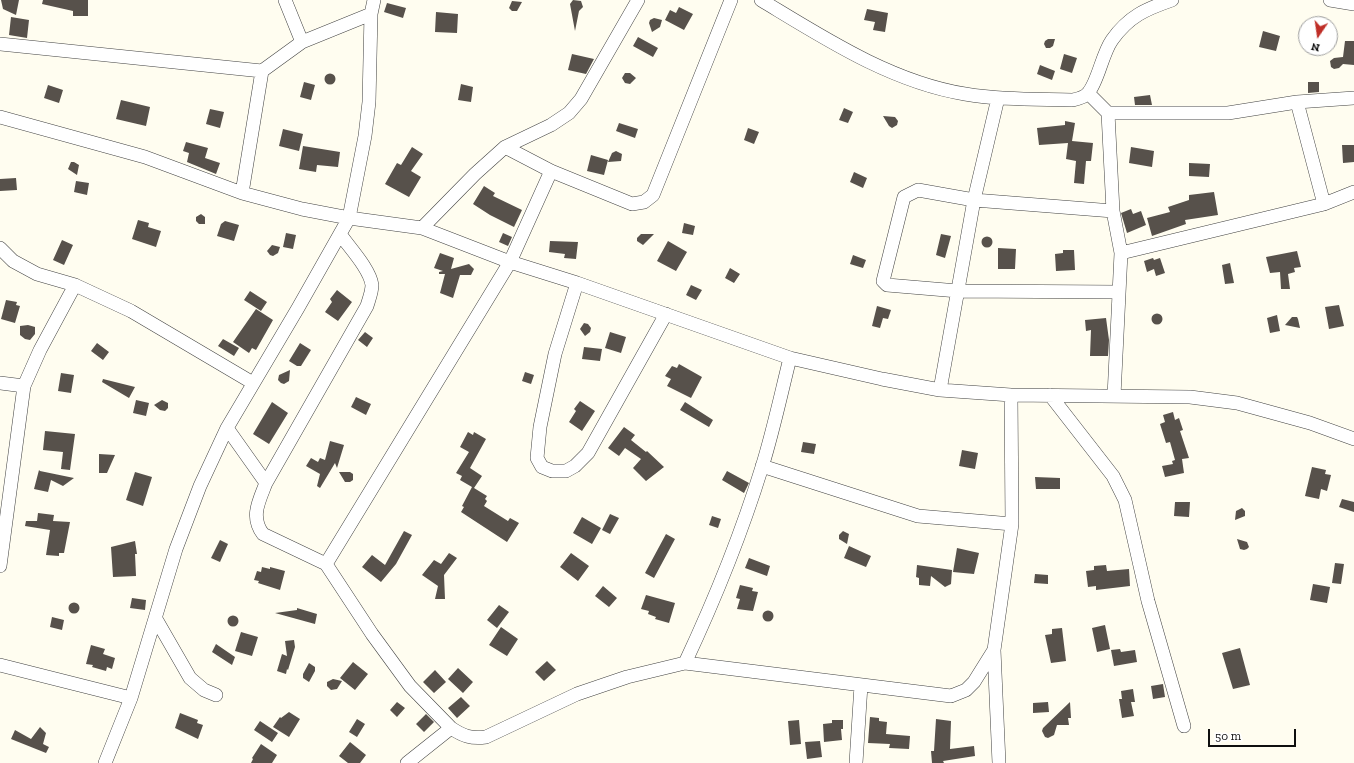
<!DOCTYPE html>
<html>
<head>
<meta charset="utf-8">
<style>
	body { margin:0 }
	#map { position:relative; width:1354px; height:763px; overflow:hidden; background:#fffdf0; font-family:"Zilla Slab",serif }
	canvas { display:block }
	.north { position:absolute; left:1298px; top:16px; width:40px; height:40px; box-sizing:border-box; background:#fff; border:1px solid #9f9f9f; border-radius:50%; rotate:193deg; font-size:11px; font-weight:700; line-height:16px; text-align:center; color:#0f0f0f }
	.north::after { content:''; display:block; margin:auto; width:14px; height:18px; background:#bf2e27; clip-path:polygon(50% 0,100% 100%,50% 72%,0 100%) }
	.scale { position:absolute; left:1208px; top:729px; width:88px; height:18px; box-sizing:border-box; border:2px solid #0f0f0f; border-top:0; padding-left:5px; font-size:12px; line-height:14px; white-space:nowrap; color:#0f0f0f; -webkit-text-stroke:3px #fff; paint-order:stroke }
</style>
</head>
<body>
<div id="map">
<canvas width="1354" height="763"></canvas>
<div class="north">N</div>
<div class="scale">50 m</div>
</div>
<script>
const ctx = document.querySelector('canvas').getContext('2d');
ctx.lineJoin = 'round';
function fillPath(path, color) {
  ctx.fillStyle = color;
  ctx.fill(path, 'evenodd');
}
function trace(path, color, width, dash) {
  ctx.strokeStyle = color;
  ctx.lineWidth = width;
  ctx.lineCap = dash ? 'butt' : 'round';
  ctx.setLineDash(dash || []);
  ctx.stroke(path);
}
fillPath(new Path2D(`
	M1,0H19L16,15L3,9Z
	M43,0H88V16H73V11L42,4Z
	M573,0L581,1L583,7L579,11L575,31L570,4Z
	M512,1L522,2L517,11H512L509,8Z
	M387,3L406,8L403,18L384,12Z
	M679,7L693,14L684,30L665,20L670,10L676,13Z
	M867,9L888,13L885,32L873,30L875,22L864,20Z
	M436,12L458,14L457,33L435,32Z
	M11,17L29,20L27,38L9,35Z
	M654,18L662,20L660,27L652,32L649,23L650,20Z
	M1263,31L1280,36L1276,51L1259,47Z
	M638,37L658,48L653,57L633,46Z
	M1048,39H1055L1053,46L1050,48H1046L1044,44L1045,41Z
	M1345,41H1354V65L1343,64L1339,68L1334,69L1331,67L1330,61L1334,58L1343,57Z
	M572,54L594,59L586,74L568,70Z
	M1064,54L1077,58L1072,73L1060,69Z
	M1040,65L1055,71L1052,80L1037,74Z
	M625,73H630L636,78L630,84L625,83L622,78Z
	M324.5 79a5.5 5.5 0 1 1 11 0a5.5 5.5 0 1 1-11 0Z
	M304,82L315,85L311,100L300,97Z
	M1308,82H1319V92L1308,93Z
	M461,84L473,87L471,102L458,100Z
	M48,85L63,90L59,103L44,98Z
	M1150,95L1152,105H1135L1134,97Z
	M121,100L150,107L146,126L116,119Z
	M844,108L853,112L848,123L839,120Z
	M210,109L224,112L220,128L206,124Z
	M883,116L895,117L898,121L897,125L892,128L889,126Z
	M1065,121L1075,123L1072,141L1093,143L1091,161H1086L1084,184L1074,183L1076,161L1066,159L1068,143L1039,145L1037,128L1065,125Z
	M619,123L638,129L635,138L616,131Z
	M748,128L759,132L754,144L744,140Z
	M283,129L303,134L299,151L279,146Z
	M186,142L208,148L205,158L220,163L216,174L187,162L189,153L183,151Z
	M1342,145H1354V162L1343,163Z
	M303,146L340,152L338,167L317,165L316,172L299,169Z
	M412,147L423,154L411,171L421,177L409,197L385,184L397,163L401,165Z
	M1131,147L1154,151L1152,167L1129,163Z
	M616,151L622,154L621,161L608,162L612,153Z
	M591,155L608,160L604,175L587,171Z
	M71,162H74L79,165L77,175L68,169Z
	M1189,163L1210,164L1209,177L1189,176Z
	M854,172L867,178L863,188L850,182Z
	M16,178L17,190L0,191V179Z
	M76,181L89,183L87,195L74,192Z
	M484,186L495,193L493,196L522,210L514,227L490,215L473,204Z
	M1214,192L1218,215L1185,220L1186,224L1152,236L1147,218L1170,212L1168,207L1189,200V195Z
	M1131,209L1133,214L1141,211L1146,225L1127,233L1121,213Z
	M201,214L205,217V224H199L196,221V217Z
	M138,220L149,223L148,227L161,231L156,247L132,239Z
	M225,221L239,225L234,241L217,236L221,224Z
	M684,223L695,226L693,235L682,233Z
	M286,233L296,235L293,249L283,247Z
	M503,233L512,237L508,246L499,242Z
	M641,234H654L643,245L637,241V238Z
	M941,234L951,236L945,258L936,255Z
	M981.5 242a5.5 5.5 0 1 1 11 0a5.5 5.5 0 1 1-11 0Z
	M62,240L73,245L64,265L53,260Z
	M550,241L578,242L576,259L564,258L565,254L549,252Z
	M668,241L687,252L676,271L657,261Z
	M272,245L280,247L278,253L273,256L270,255L267,251Z
	M998,248L1016,249L1015,269H998Z
	M1063,250H1074L1075,270L1056,271L1055,254L1063,253Z
	M1297,251L1301,267L1294,268L1295,272L1288,274L1290,289H1281L1280,272L1270,273L1266,257Z
	M440,253L454,258L451,269L469,264L474,269L471,275H460L453,298L440,293L445,274H439V272L443,271L434,268Z
	M853,255L866,260L863,268L850,264Z
	M1153,258L1154,260L1160,258L1165,273L1156,276L1154,269L1147,272L1144,261Z
	M1230,263L1234,283L1225,284L1222,265Z
	M730,268L740,274L734,283L725,278Z
	M691,285L702,290L696,300L686,295Z
	M337,290L352,302L338,321L325,312L332,302L330,299Z
	M250,291L267,302L261,311L244,300Z
	M6,300L17,302L16,305L20,306L15,323L1,319Z
	M1339,305L1344,326L1329,329L1325,307Z
	M877,306L891,310L888,319L883,318L880,328L872,326Z
	M256,309L273,320L256,350L252,348L249,353L233,342Z
	M1151.5 319a5.5 5.5 0 1 1 11 0a5.5 5.5 0 1 1-11 0Z
	M1277,315L1280,331L1270,333L1267,318Z
	M1292,317H1297L1298,319L1300,328L1285,325Z
	M1106,318L1109,340L1108,356H1090L1091,330L1086,331L1085,320Z
	M584,323L588,324L591,328L590,332L585,336L580,329Z
	M28,325L35,327V334L30,340L25,339L20,335V326Z
	M365,332L373,338L367,347L358,340Z
	M610,332L626,337L621,353L605,348Z
	M223,339L239,348L234,356L218,346Z
	M97,343L109,352L103,360L91,351Z
	M300,343L311,350L301,366H297L289,361Z
	M584,347L602,349L600,361L582,359Z
	M679,364L702,377L691,398L667,386L671,379L665,376L672,366L677,368Z
	M290,370L289,381L284,384L281,383L278,380L279,375Z
	M525,372L534,375L531,384L522,381Z
	M61,373L74,375L71,393L58,391Z
	M103,379L135,387L129,398L102,382Z
	M356,397L371,404L366,415L351,407Z
	M136,400L149,403L146,416L133,413Z
	M162,400L168,403V408L165,411L160,410L154,405Z
	M580,401L595,411L582,431L569,422L576,411L574,409Z
	M272,402L288,413L269,444L253,434Z
	M685,402L713,420L709,427L680,410Z
	M1173,412L1175,420L1179,418L1183,430L1180,431L1189,458L1182,459L1184,473L1165,477L1162,466L1173,464L1172,461L1178,459L1175,460L1170,442L1166,443L1160,424L1165,422L1163,415Z
	M624,427L635,435L631,440L646,452L647,451L664,467L646,481L633,468L641,459L625,448L619,456L608,448Z
	M45,431L75,434L70,470L61,469L63,452L43,450Z
	M468,432L473,435L474,432L486,439L470,468L482,476L474,488L487,496L485,499L487,501L484,506L508,521L510,518L519,523L507,542L461,512L464,507L462,506L472,487L460,480L462,476L456,473L469,452L460,447Z
	M330,441L344,445L337,468L335,463L320,488L317,486L320,474L306,466L311,458L318,462L320,458L325,460Z
	M803,442L816,444L814,454L801,452Z
	M962,450L978,453L975,469L959,466Z
	M99,454L115,455L107,473H99Z
	M1312,467L1326,470L1325,474L1331,475L1327,491L1321,489L1319,499L1305,496Z
	M39,470L40,471L74,478L63,486L51,480L48,492L34,489Z
	M727,471L749,483L744,493L722,480Z
	M135,472L152,477L143,506L126,500Z
	M339,472H350L353,474V480L350,482H345Z
	M1035,477L1060,478V489H1036Z
	M1342,499L1354,502V512L1339,507Z
	M1175,502H1190L1189,517L1174,516Z
	M1242,508L1245,511V516L1235,520L1236,511Z
	M38,513L54,515L53,521L70,522L64,553H59V556L46,555L50,530L25,526L26,521H37Z
	M610,514L619,518L610,534L602,530Z
	M712,516L721,519L718,528L709,525Z
	M582,517L601,528L592,544L573,533Z
	M404,531L412,535L396,564L381,582L362,567L372,555L385,565Z
	M843,531L849,534L847,544L839,539V535Z
	M666,534L675,539L654,578L645,573Z
	M1237,539L1247,542L1249,547L1247,549L1244,550L1240,549Z
	M220,540L228,544L220,562L211,558Z
	M135,541L137,554H135L136,576L113,577L111,547Z
	M849,546L871,556L866,567L844,558Z
	M957,548L979,553L974,574L953,572Z
	M449,553L457,558L444,575L445,599H435L438,586L422,575L434,560L441,564Z
	M571,553L589,566L578,581L560,567Z
	M749,558L770,566L767,576L745,568Z
	M1335,563L1344,564L1341,584L1332,583Z
	M917,565L952,570L951,584L945,587L931,576L930,586L919,585V578L916,577Z
	M1106,565L1107,571L1129,569L1130,586L1096,590V586L1088,587L1086,571L1094,570V566Z
	M262,567L270,569V567L285,571L280,590L258,583L259,581L254,580L257,571L261,572Z
	M1035,574L1048,575V584L1034,583Z
	M1313,584L1330,587L1327,603L1310,600Z
	M740,585L753,588L752,591L758,592L753,611L737,609L740,599L736,598Z
	M603,586L617,598L609,607L595,596Z
	M646,595L675,603L669,623L655,619L656,617L648,614L649,611L641,609Z
	M132,598L146,600L145,610L130,608Z
	M68.5 608a5.5 5.5 0 1 1 11 0a5.5 5.5 0 1 1-11 0Z
	M499,605L509,612L497,628L487,620Z
	M297,608L317,614L315,624L275,613L297,610Z
	M762.5 616a5.5 5.5 0 1 1 11 0a5.5 5.5 0 1 1-11 0Z
	M227.5 621a5.5 5.5 0 1 1 11 0a5.5 5.5 0 1 1-11 0Z
	M52,617L64,620L62,630L50,627Z
	M1105,625L1110,649L1097,652L1092,628Z
	M501,627L518,639L507,656L489,645Z
	M1062,628L1066,661L1051,663L1045,635L1052,634V629Z
	M241,632L258,637L252,656L235,651Z
	M294,640L295,647L288,670L287,669L286,674L277,671L282,654L287,656L285,641Z
	M216,644L235,657L232,665L212,652Z
	M91,645L105,649L103,654L115,658L112,669L107,667L106,671L92,667L93,665L86,664Z
	M1240,648L1250,685L1233,689L1222,653Z
	M1120,649L1121,652L1135,650L1137,662L1114,666L1111,650Z
	M547,661L556,670L544,681L535,672Z
	M353,662L368,674L355,690L340,678Z
	M309,663L315,667V671L309,682L303,678V674Z
	M458,668L473,682L463,693L448,679Z
	M435,670L446,682L434,693L423,682Z
	M333,679L342,681L337,689L331,690L327,686V682Z
	M1163,684L1165,697L1153,699L1151,686Z
	M1133,689L1135,702H1131L1134,716L1122,718L1119,699H1122L1121,691Z
	M461,697L470,706L457,718L448,708Z
	M397,702L405,708L397,717L390,710Z
	M1048,702L1049,712L1033,713V703Z
	M1070,702L1071,718H1068L1069,725H1057L1054,735L1048,738L1045,737L1042,731L1043,728Z
	M289,712L300,719L289,737L273,727L280,717L281,718Z
	M180,713L198,720L197,723L203,725L198,739L175,728Z
	M426,714L434,722L424,732L416,724Z
	M870,717L879,718V721L887,722L886,734L910,736L909,749L889,748L890,744L868,743Z
	M357,719L365,724L357,737L349,732Z
	M936,719L951,721L950,749L974,746L975,756L943,761L944,763H932L931,751H934Z
	M799,720L801,744L790,745L788,721Z
	M832,720H843V729H841L842,740L824,742L823,724L832,723Z
	M260,721L278,733L272,742L254,730Z
	M40,727L46,733L43,744L49,747L46,753L11,739L15,730L31,739Z
	M820,741L822,757L807,759L805,742Z
	M350,742L366,755L360,763H348L339,756Z
	M261,744L277,755L272,763H251L253,759L252,758Z`), '#57514b');
const minor = new Path2D(`
	M761,0C824,38 891,82 965,94C1000,100 1036,99 1072,100C1077,99 1084,98 1088,93C1098,82 1102,54 1112,40C1129,16 1146,9 1172,0
	M1330,0L1354,4
	M302,42L371,14
	M0,44L262,71
	M1088,93L1108,113H1228L1297,102L1354,98
	M1108,113L1113,211L1121,253L1114,396
	M0,117L145,157L242,193L302,209L349,218L422,228L510,262L577,283L790,358L882,379L940,390L1011,395L1190,397L1237,403L1310,423L1354,439
	M505,147L551,171L632,204L644,202L653,195L731,0
	M242,193L262,71L302,42L285,0
	M1324,204L1354,192
	M1113,211L974,200L918,190L904,197L883,281L887,285L958,291L1119,292
	M422,228L475,174L505,147L551,125L569,113L581,99L638,0
	M340,234C349,247 370,269 372,285C372,292 369,299 367,306L266,483C259,501 250,517 263,534L326,564L372,634L410,686L451,728
	M0,248L13,261L37,274L75,285L131,311L253,383
	M1121,253L1324,204L1297,102
	M577,283L555,354L540,427L537,458L542,467L552,471H566L575,466L588,453L666,314
	M0,383L24,386L0,566
	M24,386L40,350L75,285
	M940,390L974,200L998,98
	M1050,395L1113,476L1125,500L1148,601L1184,726
	M227,428L266,483
	M762,466L918,516L1012,524
	M326,564L510,262L551,171
	M156,619L190,678L204,690L216,695
	M994,650L999,763
	M685,663C715,599 741,535 762,467C773,432 781,394 790,358
	M0,665L131,698
	M105,763L131,698L176,549L200,486L227,428L298,308L349,218L365,136L369,102L371,14L374,0
	M407,763L451,728C463,736 471,739 486,737L577,694L627,677L685,663L951,696L966,690L974,682L994,650L1012,524L1011,395
	M856,763L861,685`);
trace(minor, '#424242', 14);
trace(minor, '#fff', 13);
</script>
</body>
</html>
